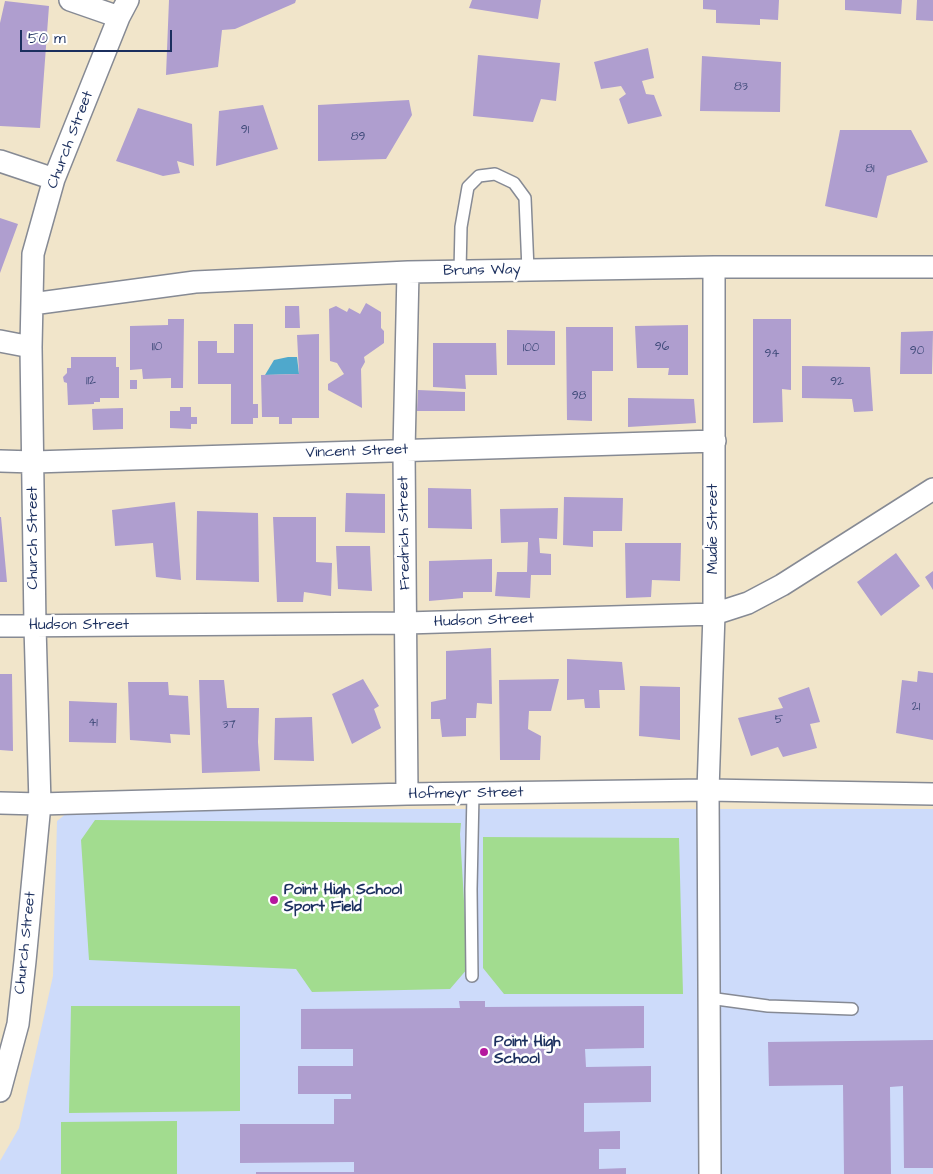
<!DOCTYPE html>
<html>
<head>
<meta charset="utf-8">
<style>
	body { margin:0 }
	#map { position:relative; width:933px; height:1174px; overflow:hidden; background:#f1e5ca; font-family:"Architects Daughter",sans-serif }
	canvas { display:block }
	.scale { position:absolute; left:20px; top:30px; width:152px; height:22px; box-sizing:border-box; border:2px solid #1b2f5e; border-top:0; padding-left:6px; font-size:15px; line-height:18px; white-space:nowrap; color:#1b2f5e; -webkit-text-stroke:4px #fff; paint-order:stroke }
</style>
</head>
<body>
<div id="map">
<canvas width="933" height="1174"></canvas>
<div class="scale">50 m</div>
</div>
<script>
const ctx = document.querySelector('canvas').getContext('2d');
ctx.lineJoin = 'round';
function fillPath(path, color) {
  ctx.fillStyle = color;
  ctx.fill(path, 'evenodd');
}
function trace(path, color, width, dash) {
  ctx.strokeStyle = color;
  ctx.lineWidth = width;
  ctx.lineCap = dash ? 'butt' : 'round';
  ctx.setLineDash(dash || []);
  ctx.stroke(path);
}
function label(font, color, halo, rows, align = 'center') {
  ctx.font = font + ' "Architects Daughter",sans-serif';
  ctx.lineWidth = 5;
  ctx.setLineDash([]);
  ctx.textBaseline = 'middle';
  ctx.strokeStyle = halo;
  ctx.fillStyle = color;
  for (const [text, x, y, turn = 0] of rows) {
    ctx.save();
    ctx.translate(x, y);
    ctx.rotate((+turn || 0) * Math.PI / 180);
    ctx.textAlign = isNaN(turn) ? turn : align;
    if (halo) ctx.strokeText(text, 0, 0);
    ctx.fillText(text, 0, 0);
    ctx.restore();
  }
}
fillPath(new Path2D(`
	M72,809H933V1174H0V1161L19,1128L53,976L57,821Z`), '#cddbfa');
fillPath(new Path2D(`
	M95,820L461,823L460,834L468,968L450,989L312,992L296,969L89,960L81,840Z
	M483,837L679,838L683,994H504L483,968Z
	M71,1006H240V1111L69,1113Z
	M177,1121V1174H61V1122Z`), '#a2dc8f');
fillPath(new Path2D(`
	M288,357H297L299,374L265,375L274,360Z`), '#4fa8cc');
fillPath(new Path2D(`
	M169,0H296L295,3L235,29L222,30L218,67L166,75Z
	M472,0H541L538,19L469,8Z
	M703,0H779L778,20L760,19V25L716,23V10L703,9Z
	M845,0H902L901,14L845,10Z
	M917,0H933V21L916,20Z
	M5,1L49,6L40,128L0,126V23Z
	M648,48L654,78L642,81L646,94L654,95L662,116L628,124L619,99L626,94L621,86L601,89L594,62Z
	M478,55L560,63L556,101L541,99L533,122L473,116Z
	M702,56L781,62L780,112L700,111Z
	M409,100L412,115L386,159L318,161V105Z
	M263,105L278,149L216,166L219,111Z
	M138,108L192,124L194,166L177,161L180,173L163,176L116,161Z
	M840,130H911L928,162L887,176L877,218L825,206Z
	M0,218L18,224L0,273Z
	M366,303L381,312V328L384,331V343L364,357L365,362L361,369L362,408L328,390V384L344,374L337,363L330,361L329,309L336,306L347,312L349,308L360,314Z
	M285,306H299L300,328H285Z
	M168,319H184L183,388H171V378L143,379L142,369L130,370V326L168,325Z
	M753,319H791V390L782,389L783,422L753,423Z
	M234,324H253V404H258V418H253V424H231V384H198V341H217V353H234Z
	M688,325V375H668L669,368H637L635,326Z
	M566,327H613V371H592V421L567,420Z
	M507,330L555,331V365H507Z
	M933,331L932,374H900L901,332Z
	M319,334V418H292V424H279V417H262L261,375L299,374L297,335Z
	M433,343H496L497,375H465L466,389L433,387Z
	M71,357H116V367H119V398H100V402H94V404L68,405L67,383L64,382L63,377L67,373V368H71Z
	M802,366L870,367L873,411L854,412L852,399L802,398Z
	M130,380H137V389H130Z
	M418,390L465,392V411H417Z
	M628,398L694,399L696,423L628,427Z
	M180,407H191V417H197V424H191V429L170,428V411H180Z
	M123,408V429L93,430L92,409Z
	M428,488L471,489L472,529L428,528Z
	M346,493L385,494V533L345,532Z
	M564,497L623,498L622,531H593V547L563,545Z
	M175,502L181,580L156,577L153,543L115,546L112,510Z
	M558,508L557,539L539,538L540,553L551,554V575H531L530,598L495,596L497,572H527L528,542L501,543L500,509Z
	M197,511L258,513L259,582L196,580Z
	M0,517H1L7,582H0Z
	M273,517H316V562L332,563L331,596L304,592L303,602H277Z
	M625,543H681L680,581L652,580L651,597L626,598Z
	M336,546H370L372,591L338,589Z
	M896,553L920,586L881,616L857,582Z
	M492,559V592H463V598L429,601V561Z
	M933,571V590L925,577Z
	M491,648L492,704L477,703L476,718H466V736L442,737L440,719H431V702L446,699V651Z
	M567,659L622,662L625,690H599L600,708H585L584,699L567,700Z
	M918,671L933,673V740L896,733L902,680L917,682Z
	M0,674H12L13,751L0,750Z
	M363,679L379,706L374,709L381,728L352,744L332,694Z
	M559,679L551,711H529L528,729L541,736L540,760H500L499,680Z
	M199,680H224L227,708H259L258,742L260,771L202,773Z
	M128,682H168L169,695L188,696L190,735L170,734L171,743L130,740Z
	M640,686L680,687V740L639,736Z
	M809,687L820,722L810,724L817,748L783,757L778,747L751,756L738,718L783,708L778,698Z
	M69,701L117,703L116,743L69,742Z
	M312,717L314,761L274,760L275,718Z
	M459,1001H485V1007L644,1006V1048L585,1049L586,1067L651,1066V1102L584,1103V1132L620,1131V1149H599V1169L626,1168V1174H256V1172H354V1162L240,1163V1124H334V1099H351V1094H298V1066H353V1049H301V1009L460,1008Z
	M933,1040V1168H904L903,1086L890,1087L891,1174H844L843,1085L769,1086L768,1042Z`), '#af9ecf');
const service = new Path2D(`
	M460,271L461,227L468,187L479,176L495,174L514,183L525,198L528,270
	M472,976L471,889L473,794
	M709,998L768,1006L852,1009`);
const minor = new Path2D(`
	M70,0L119,17
	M0,161L54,179
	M32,304L195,282L408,272L714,267H933
	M0,341L31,347
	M0,461L34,462L715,441
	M0,626L406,623L714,614L748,603L782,585L933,489
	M407,794L404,451L408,272
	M0,803L40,804L407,794L708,790L933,794
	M0,1091L18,1024L25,961L40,804L35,626L31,347L33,254L54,179L119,17L128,0
	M710,1174L708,790L714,614V267`);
trace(service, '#868a94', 14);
trace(minor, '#868a94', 24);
trace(service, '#fff', 11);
trace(minor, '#fff', 21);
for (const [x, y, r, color] of [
	[274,900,5,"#b5179e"],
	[484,1052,5,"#b5179e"]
]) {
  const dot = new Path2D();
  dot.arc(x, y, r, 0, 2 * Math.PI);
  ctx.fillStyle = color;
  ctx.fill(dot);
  trace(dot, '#fff', 2);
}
label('12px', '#404b7a', null, [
	["83",741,87],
	["91",245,130],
	["89",358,137],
	["81",870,169],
	["110",157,347],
	["96",662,347],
	["100",531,348],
	["90",917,351],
	["94",772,354],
	["112",91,381],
	["92",837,382],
	["98",579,396],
	["21",916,707],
	["5",779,720],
	["41",93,723],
	["37",229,725]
]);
label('15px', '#1b2f5e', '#fff', [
	["Church Street",71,140,-69],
	["Bruns Way",482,271,-1],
	["Vincent Street",357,452,-2],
	["Mudie Street",714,529,-90],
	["Fredrich Street",405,533,-91],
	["Church Street",34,538,-90],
	["Hudson Street",484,621,-2],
	["Hudson Street",79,626],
	["Hofmeyr Street",466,794,-1],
	["Church Street",26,943,-84]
]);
label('bold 15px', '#1b2f5e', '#fff', [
	["Point High School",284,891],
	["Sport Field",284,908],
	["Point High",494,1043],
	["School",494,1060]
], 'left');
</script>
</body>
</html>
